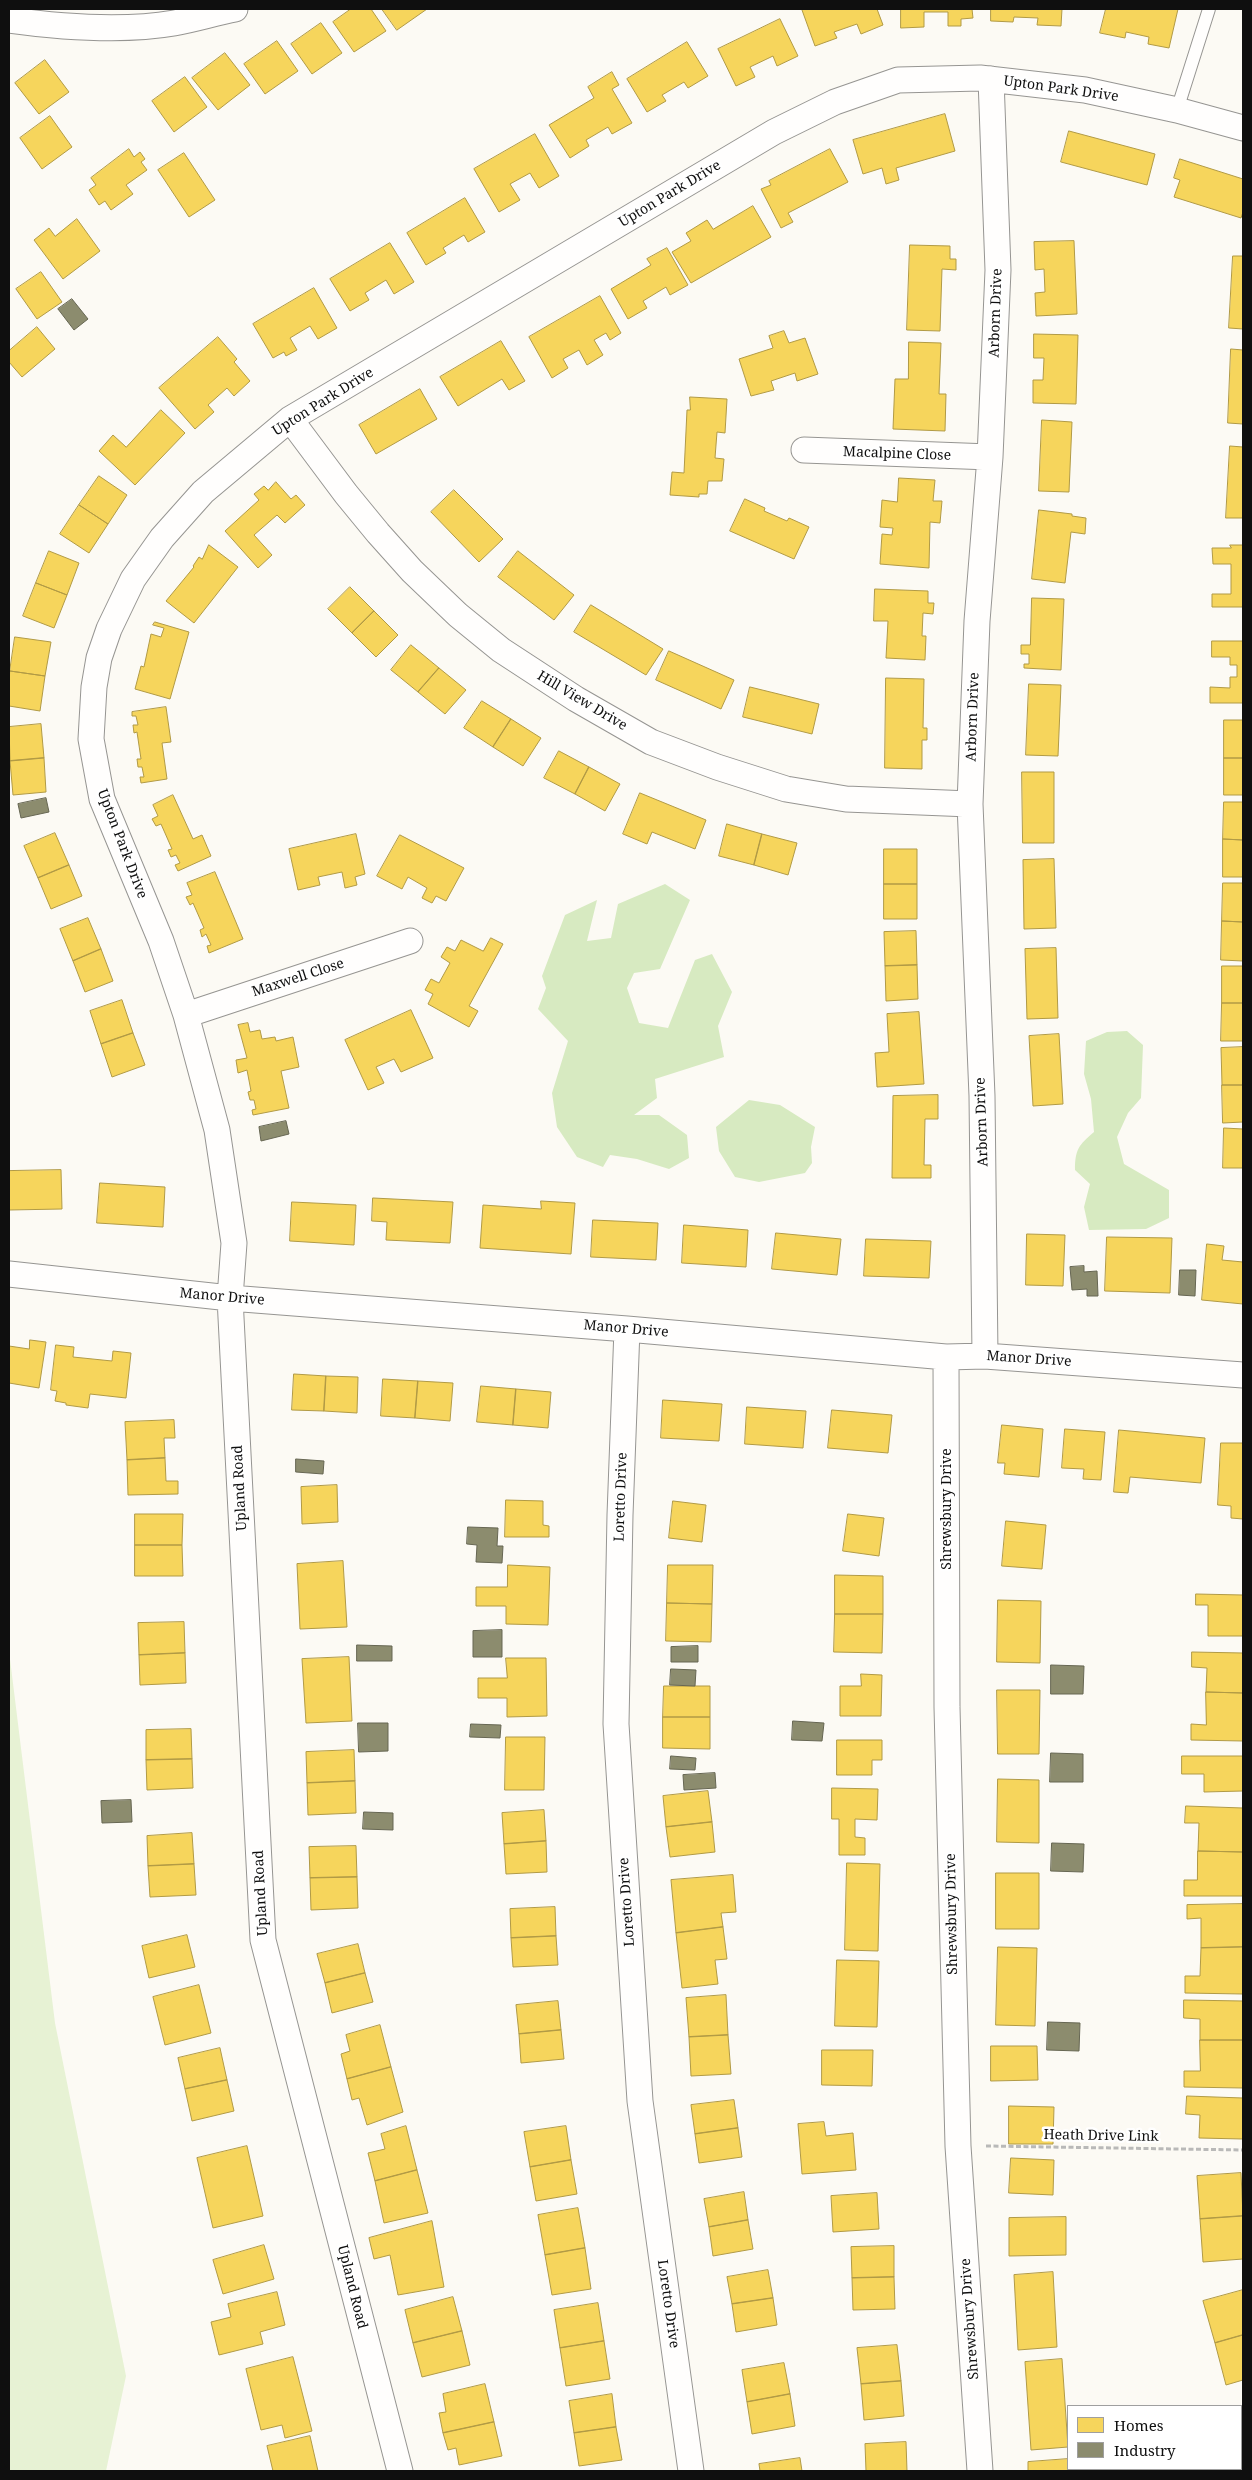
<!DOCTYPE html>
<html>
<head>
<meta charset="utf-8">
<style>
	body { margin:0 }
	#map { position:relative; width:1252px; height:2480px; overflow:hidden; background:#fcfaf4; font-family:"Noto Serif",serif }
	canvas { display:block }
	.frame { position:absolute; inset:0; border:10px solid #0f0f0f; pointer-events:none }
	.legend { position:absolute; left:1067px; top:2405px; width:175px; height:65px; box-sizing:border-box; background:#fff; border:1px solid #9f9f9f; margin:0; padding:6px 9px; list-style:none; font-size:15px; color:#0f0f0f }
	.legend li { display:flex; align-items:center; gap:10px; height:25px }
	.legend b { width:25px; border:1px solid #9f9f9f }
</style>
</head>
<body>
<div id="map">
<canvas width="1252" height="2480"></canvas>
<div class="frame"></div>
<ul class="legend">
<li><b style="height:14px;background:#f6d55c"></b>Homes</li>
<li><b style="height:14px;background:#8c8c6e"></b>Industry</li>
</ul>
</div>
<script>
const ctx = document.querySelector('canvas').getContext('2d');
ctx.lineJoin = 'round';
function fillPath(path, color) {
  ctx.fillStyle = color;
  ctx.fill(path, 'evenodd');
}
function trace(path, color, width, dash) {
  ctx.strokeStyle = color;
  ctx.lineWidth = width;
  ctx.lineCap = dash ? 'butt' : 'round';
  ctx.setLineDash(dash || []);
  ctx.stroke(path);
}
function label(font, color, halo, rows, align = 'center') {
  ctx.font = font + ' "Noto Serif",serif';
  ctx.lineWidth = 5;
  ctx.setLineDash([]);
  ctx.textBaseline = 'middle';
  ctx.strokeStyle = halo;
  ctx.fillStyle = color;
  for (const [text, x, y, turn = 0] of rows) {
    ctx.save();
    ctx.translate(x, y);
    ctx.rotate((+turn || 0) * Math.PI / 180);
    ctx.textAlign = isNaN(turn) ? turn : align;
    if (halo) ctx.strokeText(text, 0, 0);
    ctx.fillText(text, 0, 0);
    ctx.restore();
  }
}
fillPath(new Path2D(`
	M9,1651L55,2023L126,2376L106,2471H9Z`), '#e7f2d4');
fillPath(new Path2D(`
	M665,884L690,900L660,969L634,973L627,988L639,1023L668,1028L695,960L712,954L732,992L718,1026L724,1057L655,1079L657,1098L634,1115H659L687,1135L689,1158L669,1169L637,1159L610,1155L603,1167L577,1157L557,1127L552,1093L568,1041L538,1009L546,988L542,976L565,915L597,900L587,941L611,938L618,904Z
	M1127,1031L1143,1045L1141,1098L1128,1113L1117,1137L1124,1164L1169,1190V1218L1146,1229L1089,1230L1084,1207L1090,1184L1075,1170C1075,1149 1079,1145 1094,1132L1091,1099L1084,1074L1086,1041L1107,1032Z
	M749,1100L780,1105L815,1127L811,1147L812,1163L805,1173L759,1182L735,1177L719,1151L716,1127Z`), '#d7eac1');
const homes = new Path2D(`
	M351,9H371L386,31L354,52L333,22Z
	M382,9H427L397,30Z
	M805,9H877L883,25L861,34L857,24L834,32L837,38L815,46L802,10Z
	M901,9H972L973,18L961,19V26H948V12H924V27L901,28Z
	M991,9H1062L1061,26L1037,25L1038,18L1014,17L1013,22L991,21Z
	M1106,9H1178L1169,48L1148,44L1149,37L1126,32L1125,38L1100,33Z
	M780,19L798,56L777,66L773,56L750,67L755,77L736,86L718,49Z
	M321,23L342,53L312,74L291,44Z
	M277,41L298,71L265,94L244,64Z
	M687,42L708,76L688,88L684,82L662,95L666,101L647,112L627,79Z
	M225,53L250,85L218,110L192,78Z
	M45,60L69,92L39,114L15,83Z
	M612,72L619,85L612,89L632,123L612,134L608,127L586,140L589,146L570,158L549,125L594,98L588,87Z
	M185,77L207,107L174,132L152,101Z
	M945,114L955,151L896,168L899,180L886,184L882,168L863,174L853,140Z
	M50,116L72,147L42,169L20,138Z
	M1069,131L1155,154L1147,185L1061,162Z
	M535,134L559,176L539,188L530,173L510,184L520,200L499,212L474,169Z
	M129,149L134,157L140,152L145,159L141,162L147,170L126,185L133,194L111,210L105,201L99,205L89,190L96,185L91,178Z
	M830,149L848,182L788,213L793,222L781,228L761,189L771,185L769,181Z
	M184,153L215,200L189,217L158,170Z
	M1180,159L1243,179V212L1241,218L1174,197L1180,180L1174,178Z
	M465,198L485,232L468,242L464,235L443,248L446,253L426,265L407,233Z
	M753,206L771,237L691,283L672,252L691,241L686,233L707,220L713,229Z
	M77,219L100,251L63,279L34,240L49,228L55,236Z
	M1074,241L1077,314L1036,316L1035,293L1045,292L1044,269L1035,270L1034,242Z
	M390,243L414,282L394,294L386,280L365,293L369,300L350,311L330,279Z
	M910,245L950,246V259H956V270L942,269L940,331L907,330Z
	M667,248L688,285L670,295L666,287L643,301L647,308L628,319L611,289L651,265L647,259Z
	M1233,256H1243V329L1229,328Z
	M41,272L62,302L37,319L16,289Z
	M314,288L337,328L318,339L310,326L290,338L297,350L286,356L284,352L273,358L253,324Z
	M600,296L621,333L610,340L606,333L594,340L603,355L587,365L579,350L563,359L568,368L552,378L529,337Z
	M37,327L55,349L22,377L9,362V351Z
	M784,331L789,343L805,338L818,374L797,381L795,373L771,381L774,390L751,396L739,359L773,348L769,336Z
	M1034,334L1078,335L1076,404L1033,403V380H1043L1044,358H1034Z
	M218,337L237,359L234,362L250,381L234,396L227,388L208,405L214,412L195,429L159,388Z
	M501,341L525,381L509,390L502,379L458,406L440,377Z
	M909,342L941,343L939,394H946L945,431L893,429L895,379H908Z
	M1231,349L1243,350V424L1228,423Z
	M420,389L437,419L376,454L359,425Z
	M690,397L727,399L725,433L717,432L715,458L724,459L722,481H708L707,494H699V497L670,495L672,472L684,473L687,410H690Z
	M161,410L185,433L135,485L99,451L113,435L126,447Z
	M1042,420L1072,422L1069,492L1039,491Z
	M1230,446L1243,447V518H1226Z
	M99,476L127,495L108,524L79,505Z
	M899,478L935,480L933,501H942L940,523L930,522L929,568L880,564L882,534L892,535L893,528L880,527L882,500L897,502Z
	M276,482L291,499L296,495L305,505L285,523L277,515L254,535L272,555L258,568L225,531L259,500L254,494L264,486L268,490Z
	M454,490L503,539L479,562L431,512Z
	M745,499L765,508L764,511L787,521L789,518L809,527L794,559L730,531Z
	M79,505L108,524L89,553L60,534Z
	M1039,510L1072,514V516L1086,518L1085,534L1071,532L1065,583L1032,579Z
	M209,545L238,567L194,623L166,601L194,567L193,566L199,557L202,559Z
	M1230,545H1243V607H1212V594H1231V564H1213L1212,548H1231Z
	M49,551L79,563L67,595L36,583Z
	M518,551L574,595L554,620L498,577Z
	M36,583L67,595L54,628L23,616Z
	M350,587L374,611L352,633L328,609Z
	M875,589L928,591V603H934L933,614L923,613L922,636H926L925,660L886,658L888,621H874Z
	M1032,598L1064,599L1061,670L1024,668V664H1029V654H1021V645H1030Z
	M591,605L663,649L646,675L574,632Z
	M374,611L398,635L376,657L352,633Z
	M155,622L189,632L170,699L135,689L141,666L144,667L151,634L161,637L164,628L153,625Z
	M15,637L51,642L45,676L10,671Z
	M1212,641H1243V703H1210V687L1230,688V677H1237V665H1230V657H1212Z
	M411,645L439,668L418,692L391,670Z
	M669,651L734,680L721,709L656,680Z
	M439,668L466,690L445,714L418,692Z
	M10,671L45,676L40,711L9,706Z
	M886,678L924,679L923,728H927V740H922V769L885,768Z
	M1029,684L1061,685L1058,756L1026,755Z
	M750,687L819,704L812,734L743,717Z
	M482,701L511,719L493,747L464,728Z
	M166,707L171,742L162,743L167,779L141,783L140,777H144L142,767H138L137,759H141L137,732L134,733L133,725H138L136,716H132V712Z
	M511,719L541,738L523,766L493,747Z
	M1224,720H1243V758H1224Z
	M41,724L44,758L10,761L9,727Z
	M559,751L589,767L575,794L544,778Z
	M44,758L46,792L13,795L10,761Z
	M1224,758H1243V795H1224Z
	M589,767L620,784L605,811L575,794Z
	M1022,772H1054V843H1023Z
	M640,793L706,820L695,849L652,832L647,844L623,834Z
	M173,795L193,839L202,835L211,856L178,871L175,865L180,863L176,855L171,857L168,850L172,849L161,824L156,826L152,819L158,816L153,805Z
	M1224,802H1243V840L1223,839Z
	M727,824L762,834L754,865L719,856Z
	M55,833L69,865L38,878L24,846Z
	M356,834L365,874L355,877L357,885L345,888L342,872L318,877L320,885L298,890L289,849Z
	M762,834L797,843L788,875L754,865Z
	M400,835L464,868L446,901L436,896L432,903L422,898L427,888L408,877L402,889L377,876Z
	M1223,839L1243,840V877H1223Z
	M884,849H917V884H884Z
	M1054,859L1056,928L1024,929L1023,860Z
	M69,865L82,896L51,909L38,878Z
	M215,872L243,939L209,953L207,946L211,945L206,934L202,937L200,930L204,928L193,903L190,905L186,897L192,895L187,883Z
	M1223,883H1243V922L1222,921Z
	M884,884H917V919H884Z
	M88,918L101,949L73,961L60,929Z
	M1222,921L1243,922V961L1221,960Z
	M916,931L917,965L885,966L884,932Z
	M491,938L503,944L469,1006L478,1011L469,1027L428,1004L433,994L425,990L431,979L439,983L450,963L441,957L447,947L455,951L461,940L483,951Z
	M1056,948L1058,1018L1027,1019L1025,949Z
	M101,949L113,981L85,992L73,961Z
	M917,965L918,999L886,1001L885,966Z
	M1222,966H1243V1003H1222Z
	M122,1000L133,1033L101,1044L90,1011Z
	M1222,1003H1243V1041H1221Z
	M411,1010L433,1058L401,1072L394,1059L376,1067L384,1083L368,1090L345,1040Z
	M919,1012L924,1084L877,1087L875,1053L889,1052L887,1014Z
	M248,1023L250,1032L260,1030L262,1039L275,1037L276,1041L293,1037L299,1067L281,1071L289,1108L253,1115L252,1110L256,1109L254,1100H250L248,1092L251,1091L247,1070L238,1073L236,1060L247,1058L238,1025Z
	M133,1033L145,1065L112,1077L101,1044Z
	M1059,1034L1063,1104L1033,1106L1029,1036Z
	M1243,1047V1085H1222L1221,1048Z
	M1222,1085H1243V1122L1223,1123Z
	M938,1095V1119H925L924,1165H931V1178H892L893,1096Z
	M1224,1128L1243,1129V1168H1223Z
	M61,1170L62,1209L9,1210V1171Z
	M100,1183L165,1187L163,1227L97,1223Z
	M373,1198L453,1202L450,1243L386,1240L387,1222L372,1221Z
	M541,1201L575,1203L571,1254L480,1248L483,1205L541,1209Z
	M292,1202L356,1205L354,1245L290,1241Z
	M593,1220L658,1223L656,1260L591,1257Z
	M684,1225L748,1230L746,1267L682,1263Z
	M776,1233L841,1239L837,1275L772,1269Z
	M1027,1234L1065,1235L1063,1286L1026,1285Z
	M1107,1237L1172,1238L1170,1293L1105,1291Z
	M866,1239L931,1241L929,1278L864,1276Z
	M1207,1244L1224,1246L1222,1260L1243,1262V1304L1202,1300Z
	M30,1340L46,1342L39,1388L9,1383V1346L29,1349Z
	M56,1345L74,1347L73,1357L112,1361L113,1351L131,1353L126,1398L90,1394L88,1408L66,1405V1403L55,1401L57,1391L51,1390Z
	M294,1374L326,1376L324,1411L292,1410Z
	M326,1376L358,1377L357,1413L324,1411Z
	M383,1379L418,1381L415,1418L381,1416Z
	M418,1381L453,1383L450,1421L415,1418Z
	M481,1386L516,1389L513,1425L477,1422Z
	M516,1389L551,1392L548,1428L513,1425Z
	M663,1400L722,1404L719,1441L661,1438Z
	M747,1407L806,1411L803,1448L745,1444Z
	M832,1410L892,1415L888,1453L828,1448Z
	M174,1420L175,1438H164L165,1458L127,1460L125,1422Z
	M1002,1425L1043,1429L1039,1477L1004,1474L1005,1463H998Z
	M1065,1429L1105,1432L1101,1480L1083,1479L1084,1469L1062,1468Z
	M1119,1430L1205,1438L1201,1483L1130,1477L1128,1493L1114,1492Z
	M1221,1443H1243V1519L1231,1518V1506L1218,1505Z
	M165,1458L166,1481H178V1494L128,1495L127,1460Z
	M337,1485L338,1522L302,1524L301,1487Z
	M506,1500L543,1501V1525L549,1526V1537H505Z
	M673,1501L706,1505L702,1542L669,1538Z
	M135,1514H183L182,1545H135Z
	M848,1514L884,1518L879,1556L843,1551Z
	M1006,1521L1046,1525L1042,1569L1002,1566Z
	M135,1545H182L183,1576H135Z
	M343,1561L347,1627L300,1629L297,1564Z
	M508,1565L550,1567L548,1625L506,1624V1606H476V1587H507Z
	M668,1565H713L712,1604L667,1603Z
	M835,1575L883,1576V1614H835Z
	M1196,1594L1243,1595V1636H1208V1605H1196Z
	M998,1600L1041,1601L1040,1663L997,1662Z
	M667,1603L712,1604L711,1642L666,1641Z
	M835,1614H883L882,1653L834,1652Z
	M184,1622L185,1653L139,1655L138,1623Z
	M1192,1652L1243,1653V1693L1206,1692L1207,1668L1192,1667Z
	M185,1653L186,1683L140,1685L139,1655Z
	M349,1657L352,1721L306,1723L302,1659Z
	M506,1658H546L547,1716L507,1717V1698H478V1678H507Z
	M861,1674L882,1675L881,1716H840V1686H861Z
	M664,1686H710V1717H663Z
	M997,1690H1040L1039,1754H998Z
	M1206,1692L1243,1693V1741L1191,1740V1724L1206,1725Z
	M663,1717H710V1749L663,1748Z
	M191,1729L192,1759L146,1760V1730Z
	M506,1737H545L544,1790H505Z
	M837,1740H882V1760H872V1775H837Z
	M354,1750L355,1781L307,1783L306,1752Z
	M1182,1756H1243V1791L1204,1792V1774H1182Z
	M192,1759L193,1788L147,1790L146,1760Z
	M998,1779L1039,1780V1843L997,1842Z
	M355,1781L356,1813L308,1815L307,1783Z
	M832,1788L878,1789L877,1820L855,1819V1837L865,1838V1855H839V1819H832Z
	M708,1791L712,1822L666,1827L663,1796Z
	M1186,1806L1243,1808V1852L1198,1851L1199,1823H1185Z
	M544,1810L546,1841L504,1844L502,1813Z
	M712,1822L715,1852L670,1857L666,1827Z
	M192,1833L194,1864L148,1866L147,1836Z
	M546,1841L547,1872L506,1874L504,1844Z
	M356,1846L357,1877L310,1878L309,1847Z
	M1198,1851L1243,1852V1896H1184V1880H1197Z
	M847,1863L880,1864L878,1951L845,1950Z
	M194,1864L196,1895L150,1897L148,1866Z
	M996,1873H1039V1929H996Z
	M733,1875L736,1912L721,1913L723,1927L676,1933L671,1880Z
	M357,1877L358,1908L311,1910L310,1878Z
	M1243,1904V1947L1201,1948V1918L1187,1919V1905Z
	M555,1907L556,1936L511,1938L510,1909Z
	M723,1927L727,1959L715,1960L718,1984L682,1988L676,1933Z
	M187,1935L195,1967L149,1978L142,1946Z
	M556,1936L558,1965L513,1967L511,1938Z
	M358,1944L365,1973L325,1983L317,1954Z
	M998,1947L1037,1948L1035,2026L996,2025Z
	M1243,1947V1994L1185,1993V1976H1200L1201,1948Z
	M837,1960L879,1961L877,2027L835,2026Z
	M365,1973L373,2002L332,2013L325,1983Z
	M199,1985L211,2033L165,2045L153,1997Z
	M726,1995L728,2035L689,2037L686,1998Z
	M1184,2000L1243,2001V2040H1200V2019L1184,2018Z
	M558,2001L561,2030L519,2034L516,2005Z
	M380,2025L391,2067L347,2079L341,2054L350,2051L346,2035Z
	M561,2030L564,2059L521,2063L519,2034Z
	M728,2035L731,2074L691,2076L689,2037Z
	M1200,2040H1243V2088L1184,2087V2071H1200Z
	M991,2046H1037L1038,2080L991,2081Z
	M220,2048L227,2080L185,2089L178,2058Z
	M822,2050H873L872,2086L822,2085Z
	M391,2067L403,2112L367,2125L359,2098L352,2100L347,2079Z
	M227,2080L234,2111L192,2121L185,2089Z
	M1187,2096L1243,2098V2139L1199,2138L1200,2115L1186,2114Z
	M734,2100L738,2128L695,2134L691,2105Z
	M1009,2106L1054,2107L1053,2144H1009Z
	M824,2122L826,2136L853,2133L856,2170L802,2174L798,2124Z
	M406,2126L417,2170L375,2181L368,2153L385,2149L381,2134Z
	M566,2126L571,2160L530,2167L524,2132Z
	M738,2128L742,2157L699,2163L695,2134Z
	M247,2146L263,2216L213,2228L197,2158Z
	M1011,2158L1054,2160L1053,2195L1009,2193Z
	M571,2160L577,2194L536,2201L530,2167Z
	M417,2170L428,2213L384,2223L375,2181Z
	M1241,2173L1243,2216L1200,2219L1197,2176Z
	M744,2192L748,2220L709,2227L704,2199Z
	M877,2193L879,2229L833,2232L831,2196Z
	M578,2208L585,2248L545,2255L538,2215Z
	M1243,2216V2259L1203,2262L1200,2219Z
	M1066,2217V2255L1009,2256V2218Z
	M748,2220L753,2249L713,2256L709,2227Z
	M432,2221L444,2287L398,2295L390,2255L374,2259L369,2238Z
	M264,2245L274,2279L223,2294L213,2260Z
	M894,2246V2277L852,2278L851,2247Z
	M585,2248L591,2289L552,2295L545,2255Z
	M768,2270L773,2298L732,2304L727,2277Z
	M1053,2272L1057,2347L1018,2350L1014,2275Z
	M894,2277L895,2309L853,2310L852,2278Z
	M1243,2290V2335L1215,2343L1203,2301Z
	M277,2292L285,2325L260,2332L263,2344L219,2355L211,2322L231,2317L228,2304Z
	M453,2297L462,2331L413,2343L405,2310Z
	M773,2298L777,2325L736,2332L732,2304Z
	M598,2303L604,2341L560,2348L554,2310Z
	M462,2331L470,2365L422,2377L413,2343Z
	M1243,2335V2380L1226,2385L1215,2343Z
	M604,2341L610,2379L566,2386L560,2348Z
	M897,2345L901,2381L861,2384L857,2348Z
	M293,2357L312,2431L285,2438L282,2425L261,2430L246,2369Z
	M1062,2359L1068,2447L1031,2450L1025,2362Z
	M784,2363L790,2394L747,2402L742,2370Z
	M901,2381L904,2416L864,2420L861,2384Z
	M485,2384L494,2422L443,2433L439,2413L446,2412L443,2394Z
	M612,2394L616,2427L574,2433L569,2401Z
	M790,2394L795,2426L752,2434L747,2402Z
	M1243,2413V2441L1241,2435V2414Z
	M494,2422L502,2456L459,2465L456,2448L448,2450L443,2433Z
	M616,2427L622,2460L579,2466L574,2433Z
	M310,2436L318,2471H273L267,2446Z
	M906,2442L907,2471H866L865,2444Z
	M800,2458L802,2471H760L759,2464Z
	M1068,2459V2469H1072V2471H1028V2462Z`);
fillPath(homes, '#f6d55c');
trace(homes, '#b19a45', 1);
const industry = new Path2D(`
	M72,299L88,319L74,330L58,309Z
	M46,798L49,812L21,818L18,804Z
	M286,1121L289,1134L261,1141L259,1127Z
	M1084,1266V1272L1097,1271L1098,1296H1087V1289L1072,1290L1070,1267Z
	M1180,1270H1196L1195,1296L1179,1295Z
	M296,1459L324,1461L323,1474L296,1472Z
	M468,1527L498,1528L497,1546H503L502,1563L476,1562L477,1545L467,1544Z
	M502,1630V1657H473V1631Z
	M357,1645L392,1646V1661H357Z
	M698,1646V1662H671V1647Z
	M1051,1665L1084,1666L1083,1694H1051Z
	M671,1669L696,1670L695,1686L670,1685Z
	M793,1721L824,1723L822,1741L792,1740Z
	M358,1723H388V1751L359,1752Z
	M471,1724L501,1725L500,1738L470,1737Z
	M1051,1753L1083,1754V1782H1050Z
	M671,1756L696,1758L695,1770L670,1769Z
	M715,1773L716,1788L684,1790L683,1775Z
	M131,1800L132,1822L102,1823L101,1801Z
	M364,1812L393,1813V1830L363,1829Z
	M1052,1843L1084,1844L1083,1872L1051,1871Z
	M1048,2022L1080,2023L1079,2051L1047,2050Z`);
fillPath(industry, '#8c8c6e');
trace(industry, '#666652', 1);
const lane = new Path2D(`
	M1177,110L1209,9`);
const street = new Path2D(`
	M9,20C61,27 122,32 174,23C195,19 215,13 235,9
	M290,419L346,494L378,533L412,571L458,615L501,650L576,699L651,742L717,767L786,789L846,799L970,804
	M804,450L990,457
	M186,1015L410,941
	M9,1274L230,1298L627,1329L946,1357L985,1356L1243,1375
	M627,1329L620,1515L616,1724L640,2101L691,2471
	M985,1356L982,1096L970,804L977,621L990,457L998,270L991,79
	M946,1357L947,1707L958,2146L980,2471
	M400,2471L263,1940L230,1298L234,1243L217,1130L186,1015L161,941L102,799L91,739L94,687L99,658L109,629L133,579L162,538L203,492L290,419L774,132L835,102L898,80L980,78L1085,90L1177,110L1243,128`);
trace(lane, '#969592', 14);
trace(street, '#969592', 27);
trace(new Path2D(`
	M986,2146L1243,2150`), '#b9b9b8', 3, [5, 2.5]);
trace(lane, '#fffefd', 12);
trace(street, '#fffefd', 25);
label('14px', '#0f0f0f', '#fff', [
	["Upton Park Drive",1061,89,8],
	["Upton Park Drive",670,194,-31],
	["Arborn Drive",996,313,-88],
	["Upton Park Drive",323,402,-32],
	["Macalpine Close",897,454,2],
	["Hill View Drive",582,701,31],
	["Arborn Drive",973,717,-88],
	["Upton Park Drive",122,844,69],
	["Maxwell Close",298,978,-18],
	["Arborn Drive",982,1122,-92],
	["Manor Drive",222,1297,5],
	["Manor Drive",626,1329,5],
	["Manor Drive",1029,1359,4],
	["Upland Road",240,1488,-93],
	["Loretto Drive",621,1497,-88],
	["Shrewsbury Drive",947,1509,-90],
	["Upland Road",261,1893,-93],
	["Loretto Drive",627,1902,-94],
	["Shrewsbury Drive",952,1914,-91],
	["Heath Drive Link",1101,2136,1],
	["Upland Road",352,2287,76],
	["Loretto Drive",668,2304,82],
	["Shrewsbury Drive",970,2319,-94]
]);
</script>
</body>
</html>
